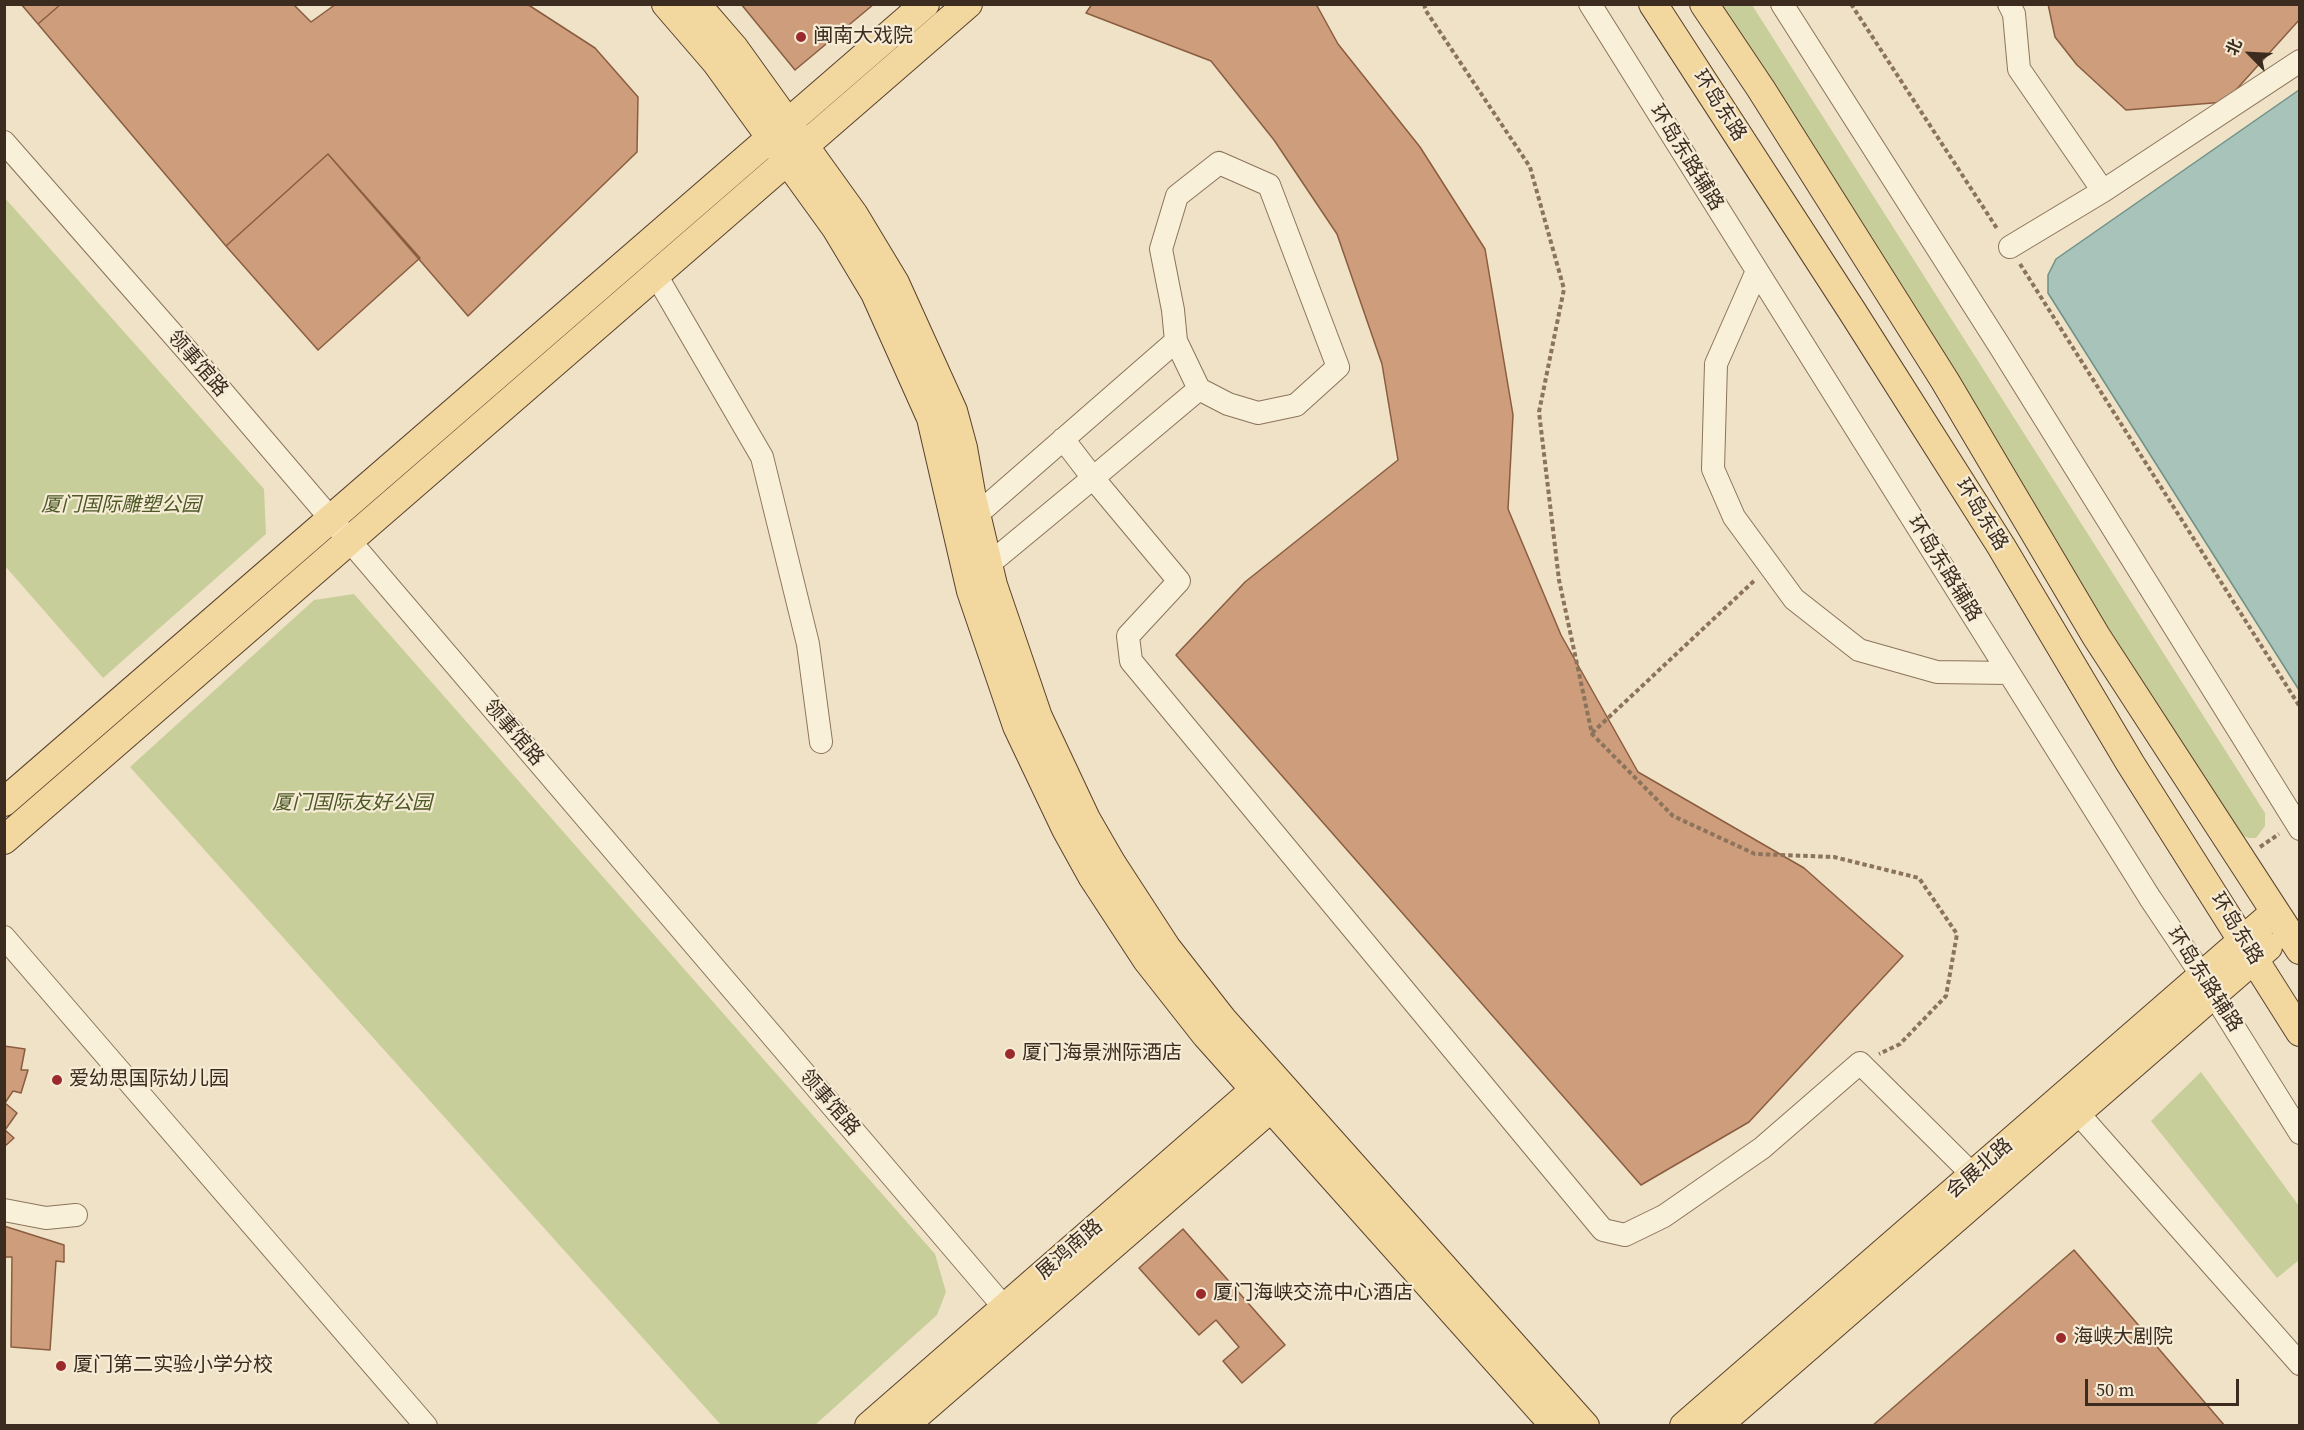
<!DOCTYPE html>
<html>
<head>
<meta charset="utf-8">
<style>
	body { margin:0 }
	#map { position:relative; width:2304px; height:1430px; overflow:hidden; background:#efe2c6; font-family:"Source Serif 4","Noto Sans SC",serif }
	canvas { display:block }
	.frame { position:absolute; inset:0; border:6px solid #3b2c1f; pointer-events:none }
	.north { position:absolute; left:2220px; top:24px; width:60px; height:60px; -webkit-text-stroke:4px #f6ecd6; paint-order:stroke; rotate:294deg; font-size:16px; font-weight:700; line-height:24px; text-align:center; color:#3b2c1f }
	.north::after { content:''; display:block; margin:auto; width:21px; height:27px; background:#3b2c1f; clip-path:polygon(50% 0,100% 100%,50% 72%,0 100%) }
	.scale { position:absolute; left:2085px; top:1379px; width:154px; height:27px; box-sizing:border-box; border:3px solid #3b2c1f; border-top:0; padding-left:8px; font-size:18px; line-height:21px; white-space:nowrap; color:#3b2c1f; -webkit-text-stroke:4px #f6ecd6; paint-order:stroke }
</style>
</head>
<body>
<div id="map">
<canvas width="2304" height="1430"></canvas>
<div class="frame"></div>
<div class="north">北</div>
<div class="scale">50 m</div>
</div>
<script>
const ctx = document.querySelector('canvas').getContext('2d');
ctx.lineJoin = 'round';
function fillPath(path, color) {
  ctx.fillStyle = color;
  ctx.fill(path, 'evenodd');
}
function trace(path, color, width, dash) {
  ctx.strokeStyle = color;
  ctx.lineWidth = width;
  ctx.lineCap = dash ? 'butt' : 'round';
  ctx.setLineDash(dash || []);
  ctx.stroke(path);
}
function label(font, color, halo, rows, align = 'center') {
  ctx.font = font + ' "Source Serif 4","Noto Sans SC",serif';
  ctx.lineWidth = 4.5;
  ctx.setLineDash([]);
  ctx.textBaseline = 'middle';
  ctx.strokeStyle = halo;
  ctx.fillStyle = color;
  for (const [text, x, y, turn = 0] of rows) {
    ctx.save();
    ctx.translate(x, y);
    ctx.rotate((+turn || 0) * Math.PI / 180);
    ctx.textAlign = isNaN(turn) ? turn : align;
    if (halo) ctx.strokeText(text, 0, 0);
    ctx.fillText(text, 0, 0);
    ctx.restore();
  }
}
fillPath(new Path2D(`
	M1706,5H1752L2265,813V826L2256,838H2248L2240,834Z
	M4,197L264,489L266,534L103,678L5,566Z
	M354,594L935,1254L946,1292L937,1315L815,1425H721L130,767L314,600Z
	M2201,1072L2299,1206V1260L2277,1278L2151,1121Z`), '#c8ce99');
const water = new Path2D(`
	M2299,90V690L2048,293V275L2056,259Z`);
fillPath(water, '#a7c3ba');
trace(water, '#6e9188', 1.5);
const building = new Path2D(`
	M21,4H61L38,24Z
	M61,4H293L311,22L336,4H527L595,48L638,97L637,152L468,316L328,154L226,246L38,24Z
	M741,4H874L795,70Z
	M1092,4H1316L1338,44L1420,147L1485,249L1513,415L1508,509L1561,635L1638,772L1804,868L1903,956L1749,1122L1641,1185L1176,655L1245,582L1398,460L1382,364L1337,234L1274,140L1211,61L1086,13Z
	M2048,4H2300V19L2225,102L2126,110L2077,65L2055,37Z
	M328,154L420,258L318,350L226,246Z
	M4,1046L25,1049L21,1070H28L21,1093L13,1091L5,1103L17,1113L5,1130L14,1138L4,1147Z
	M4,1226L64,1245V1262L56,1261L50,1350L11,1347L12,1257H4Z
	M1183,1229L1285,1345L1242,1383L1223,1361L1239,1347L1216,1320L1199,1335L1139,1268Z
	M2074,1250L2225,1426H1872Z`);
fillPath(building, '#ce9d7b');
trace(building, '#8a5d41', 1.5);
const minor = new Path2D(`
	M1590,4L2150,898L2199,971L2300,1133
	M1782,4L1999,345L2300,829
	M2009,4L2014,14L2019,69L2103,191
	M4,142L191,355L1015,1320
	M2010,247L2103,191L2300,61
	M1757,271L1716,364L1713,469L1734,517L1794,599L1859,650L1937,672L2009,673
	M656,275L762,457L808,644L821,742
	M1199,389L1176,341L1173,310L1161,249L1177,196L1219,163L1269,185L1338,367L1296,405L1258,413L1228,404L1199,389L1093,478L1179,581L1128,636L1131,661L1603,1230L1625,1235L1664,1216L1762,1148L1860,1063L1973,1175
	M965,525L1176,341
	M977,574L1093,478L1063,439
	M4,937L426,1426
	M2077,1112L2300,1364
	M4,1210L46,1218L76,1215`);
const major = new Path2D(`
	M666,4L716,62L836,228L875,293L931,418L971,591L1017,726L1066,829L1092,876L1147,960L1206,1035L1555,1426
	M696,4L734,48L854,215L895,283L953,411L963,448L971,493L993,585L1038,717L1086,819L1112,864L1166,947L1223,1020L1585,1426
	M1653,4L1852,311L2001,546L2130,763L2300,1032
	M1704,4L1761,89L1945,381L2096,636L2300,950
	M4,802L925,4
	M4,840L968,4
	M869,1426L1268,1078
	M904,1426L1286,1095
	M1684,1426L2275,912
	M1717,1426L2268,947`);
trace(minor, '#8b745b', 24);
trace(major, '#59422f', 30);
trace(new Path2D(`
	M1424,4L1426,11L1530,167L1564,289L1539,412L1559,580L1592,734L1673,816L1755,854L1834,857L1919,878L1957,934L1946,996L1900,1044L1879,1054
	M1851,4L1998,230
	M2020,264L2300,707
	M1592,733L1755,580
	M2260,847L2279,834`), '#8b745b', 4, [4.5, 3]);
trace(minor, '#f9f0da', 22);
trace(major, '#f2d79e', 28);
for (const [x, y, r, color] of [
	[801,37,6,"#9b2a2d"],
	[1010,1054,6,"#9b2a2d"],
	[57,1080,6,"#9b2a2d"],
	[1201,1294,6,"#9b2a2d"],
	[2061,1338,6,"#9b2a2d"],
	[61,1366,6,"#9b2a2d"]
]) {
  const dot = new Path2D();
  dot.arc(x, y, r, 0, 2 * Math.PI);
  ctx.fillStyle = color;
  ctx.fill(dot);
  trace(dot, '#f6ecd6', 2);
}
label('20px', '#3b2c1f', '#f6ecd6', [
	["闽南大戏院",813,37],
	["厦门海景洲际酒店",1022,1054],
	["爱幼思国际幼儿园",69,1080],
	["厦门海峡交流中心酒店",1213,1294],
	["海峡大剧院",2073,1338],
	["厦门第二实验小学分校",73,1366]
], 'left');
label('20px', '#3b2c1f', '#f6ecd6', [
	["环岛东路",1719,106,57],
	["环岛东路辅路",1686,158,58],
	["领事馆路",197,364,49],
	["环岛东路",1981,515,58],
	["环岛东路辅路",1944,569,58],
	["领事馆路",513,733,49],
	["环岛东路",2236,929,58],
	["环岛东路辅路",2204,980,57],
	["领事馆路",829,1103,49],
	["会展北路",1980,1169,-41],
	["展鸿南路",1070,1250,-41]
]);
label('italic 20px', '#4c5826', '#f6ecd6', [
	["厦门国际雕塑公园",121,506],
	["厦门国际友好公园",352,804]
]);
</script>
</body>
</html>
